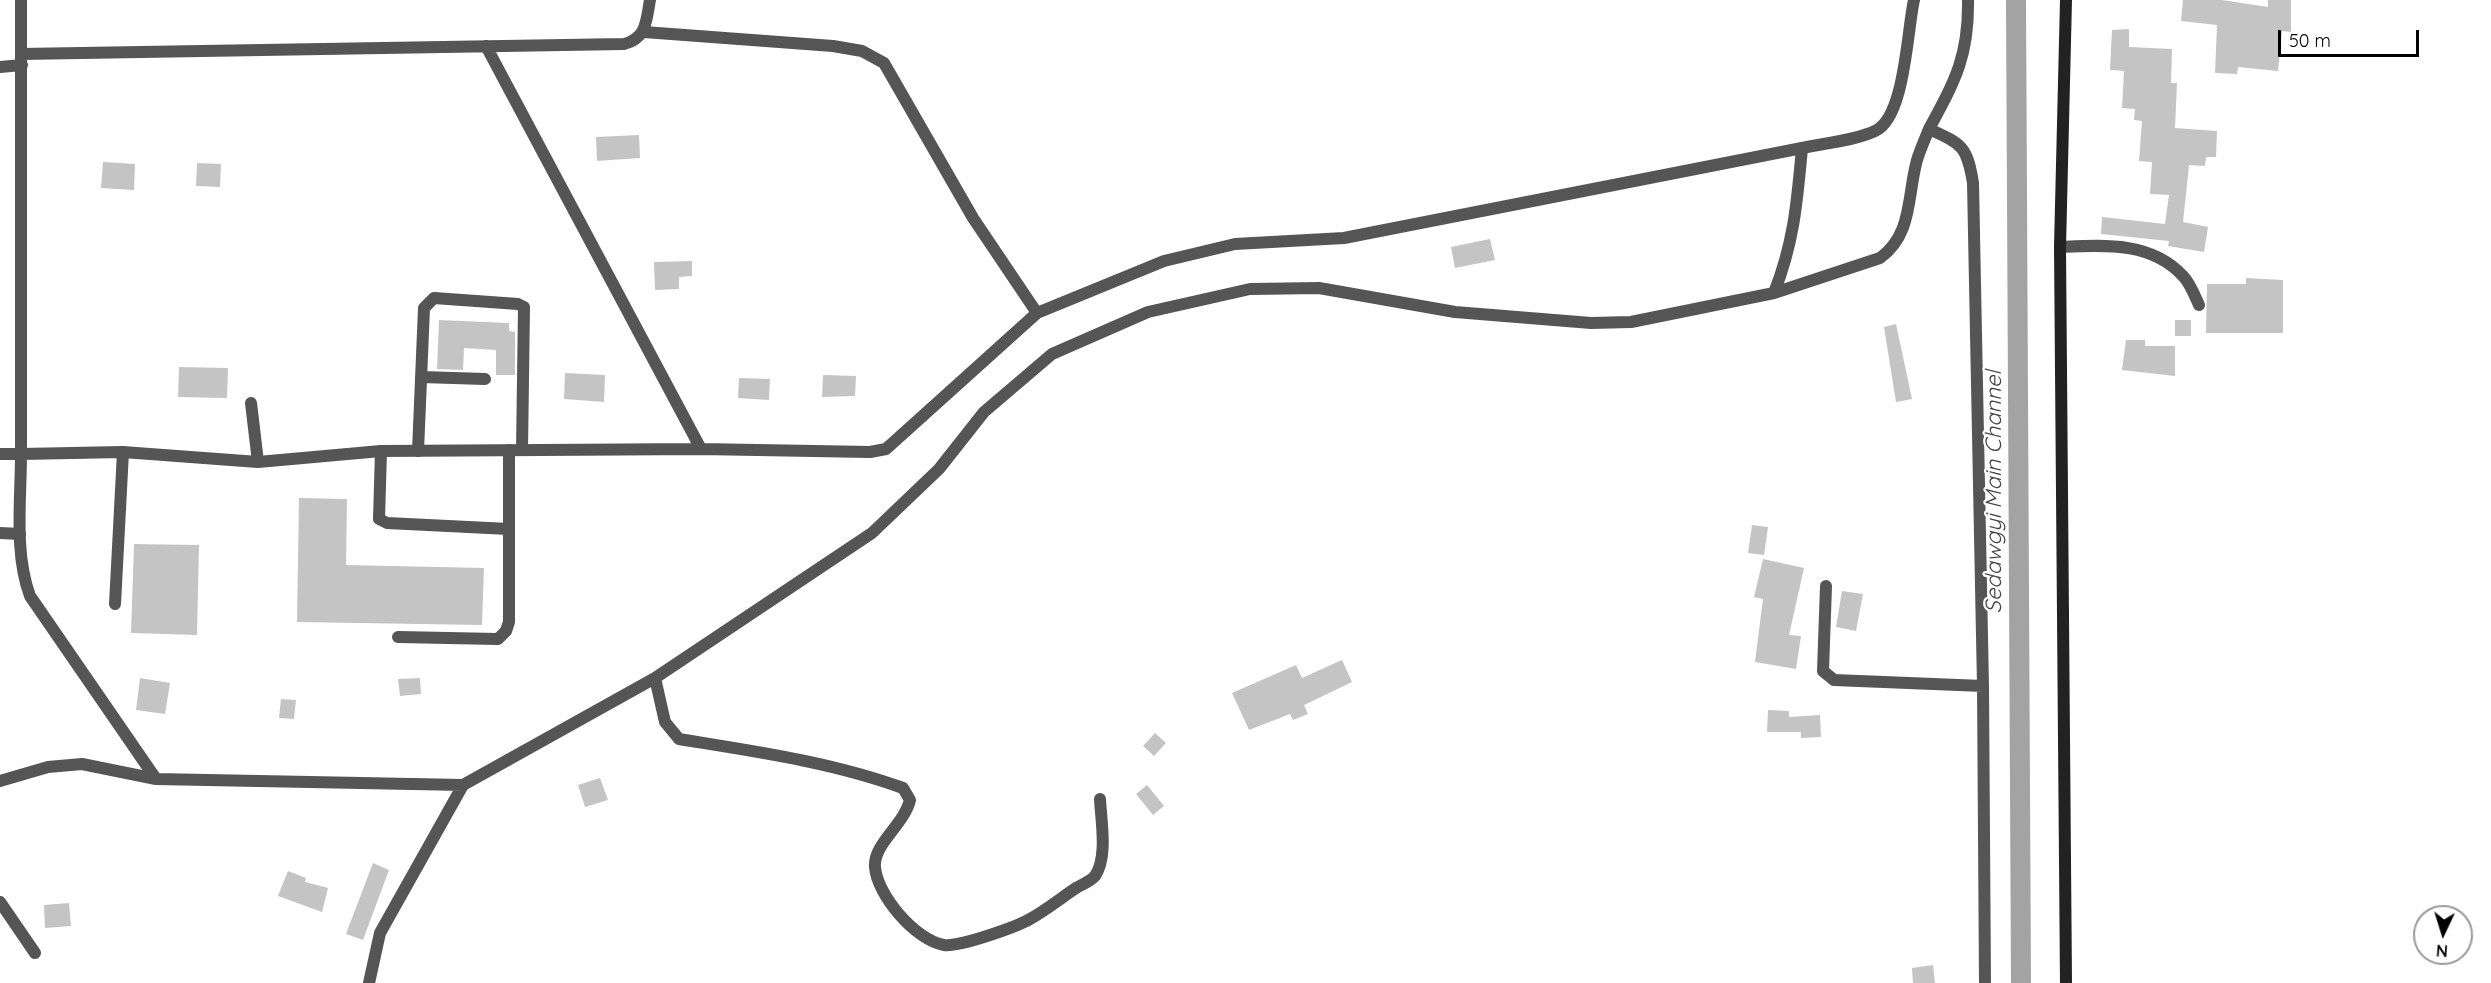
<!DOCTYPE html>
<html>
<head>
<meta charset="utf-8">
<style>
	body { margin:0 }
	#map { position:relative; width:2491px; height:983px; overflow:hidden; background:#fff; font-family:Quicksand,sans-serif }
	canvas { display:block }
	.north { position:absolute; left:2413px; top:905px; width:60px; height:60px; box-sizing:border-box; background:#fff; border:2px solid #999; border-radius:50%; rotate:184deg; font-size:16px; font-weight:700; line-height:24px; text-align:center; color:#000 }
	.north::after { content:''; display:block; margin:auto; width:21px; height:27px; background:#000; clip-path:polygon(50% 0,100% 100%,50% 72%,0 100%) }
	.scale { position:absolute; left:2278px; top:30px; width:141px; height:27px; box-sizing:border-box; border:3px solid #000; border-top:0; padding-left:8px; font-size:18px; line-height:21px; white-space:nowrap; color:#000; -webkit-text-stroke:4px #fff; paint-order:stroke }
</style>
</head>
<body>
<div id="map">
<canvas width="2491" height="983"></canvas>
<div class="north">N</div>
<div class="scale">50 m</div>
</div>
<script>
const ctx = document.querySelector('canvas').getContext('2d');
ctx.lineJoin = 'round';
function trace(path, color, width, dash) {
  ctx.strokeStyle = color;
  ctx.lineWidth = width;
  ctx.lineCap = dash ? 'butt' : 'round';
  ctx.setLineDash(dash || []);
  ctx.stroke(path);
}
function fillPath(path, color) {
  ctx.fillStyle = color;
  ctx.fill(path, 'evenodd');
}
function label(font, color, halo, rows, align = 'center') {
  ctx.font = font + ' Quicksand,sans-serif';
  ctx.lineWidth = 4.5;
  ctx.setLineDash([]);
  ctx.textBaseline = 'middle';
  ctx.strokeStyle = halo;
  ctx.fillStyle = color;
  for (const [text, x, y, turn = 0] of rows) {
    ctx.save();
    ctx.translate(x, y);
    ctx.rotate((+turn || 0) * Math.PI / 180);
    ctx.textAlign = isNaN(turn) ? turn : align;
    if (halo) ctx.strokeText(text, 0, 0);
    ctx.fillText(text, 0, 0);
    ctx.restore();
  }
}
trace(new Path2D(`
	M2016,0L2021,983`), '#a3a3a3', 20);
fillPath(new Path2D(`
	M2183,0H2222L2268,7V0H2291V32L2282,31L2278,71L2238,67L2237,74L2215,73L2217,25L2181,21Z
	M2129,29V47L2172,49L2171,83H2177L2175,128L2217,131L2216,157H2206L2205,166L2189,165L2186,194L2183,222L2208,227L2204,252L2168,246L2169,241L2101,234L2102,217L2165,224L2169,195L2150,194L2152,162L2139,161L2142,121L2134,120L2135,109L2122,108L2124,71L2110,70L2112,30Z
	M639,135L640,158L597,161L596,137Z
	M103,162L135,164L134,190L101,188Z
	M197,163L221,164L220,187L196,186Z
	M1490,239L1495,260L1455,268L1451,247Z
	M692,261V276L679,277V289L655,290L654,262Z
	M2246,278L2283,280V333H2206L2207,284H2246Z
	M439,320L509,323V331L515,332V375H496V350L464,348L463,370L437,369Z
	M2175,320H2191V336H2175Z
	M1896,324L1912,399L1896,402L1884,327Z
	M2126,340H2145V346H2175V376L2122,370Z
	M179,367L228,368L227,398L178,397Z
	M565,373L605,375L604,402L564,399Z
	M823,375L856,376L855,396L822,397Z
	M739,378L770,379L769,400L738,398Z
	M299,498L347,499L346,565L484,568L482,625L297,622Z
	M1752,525L1768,527L1764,555L1748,553Z
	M134,544L199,545L197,635L131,633Z
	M1763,559L1804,568L1789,635L1801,636L1796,669L1755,662L1763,599L1754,597Z
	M1842,591L1863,594L1856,631L1836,627Z
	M1342,660L1352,682L1304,705L1308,714L1293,720L1290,714L1249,730L1232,693L1296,665L1302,678Z
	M140,678L170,683L165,714L136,710Z
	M420,678L421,694L400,696L398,679Z
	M281,699L296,700L294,719L279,718Z
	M1768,710L1789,711V717L1820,715L1821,737L1801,738V732H1767Z
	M1155,733L1166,743L1154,756L1143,746Z
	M600,778L608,800L585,807L578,785Z
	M1147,785L1164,806L1153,815L1136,794Z
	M373,863L389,870L363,940L346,934Z
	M288,871L306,878L305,882L328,888L322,912L278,896Z
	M69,903L71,926L45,928L44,905Z
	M1933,965L1935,983H1913L1912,968Z`), '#c4c4c4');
trace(new Path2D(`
	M2060,247C2103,245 2151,241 2183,276C2190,283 2195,296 2199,305
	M421,377L485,379
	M381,451L379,519L387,523L509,529
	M418,451L424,308L434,298L518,304L524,307L522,450
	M0,533L20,534
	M115,604L123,452
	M398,637L498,639L506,631L509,622V450`), '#555', 12);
trace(new Path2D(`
	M1968,0C1969,56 1955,81 1929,129C1962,144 1967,146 1973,183L1983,686L1985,983
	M644,32L833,46L862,51L884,63L973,218L1037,313
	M486,46L701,449
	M21,54L624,44C647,38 646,21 650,0
	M0,67L22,65
	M1774,293C1794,242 1797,203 1802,148
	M251,403L258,462
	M0,454H21V0
	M1826,586L1823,671L1834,680L1983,686
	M655,678L665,722L679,739C753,751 832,762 903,788L910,800C904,825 873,844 875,867C877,895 915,940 944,945C960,947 1016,927 1030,919C1046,910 1061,898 1076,888C1081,885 1091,881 1095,876C1108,857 1101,821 1100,799
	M156,779L30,596C14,553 21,500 21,454L123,452L258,462L381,451L701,449L870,452L886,449L1037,313L1164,261L1235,244L1344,238L1802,148C1825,143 1853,141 1875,131C1905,118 1907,31 1914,0
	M0,781L48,767L82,764L156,779L463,785
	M0,902L35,953
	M369,983L380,933L463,785L655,678L872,533L939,469L984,412L1052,354L1148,312L1250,289L1319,288L1455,312L1591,323L1631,322L1774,293L1880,258C1913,234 1907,196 1917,160C1920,150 1925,139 1929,129`), '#555', 12);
trace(new Path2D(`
	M2066,983L2060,247L2066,0`), '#222', 12);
label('italic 22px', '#444', '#fff', [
	["Sedawgyi Main Channel",1994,492,-90]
]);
</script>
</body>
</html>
